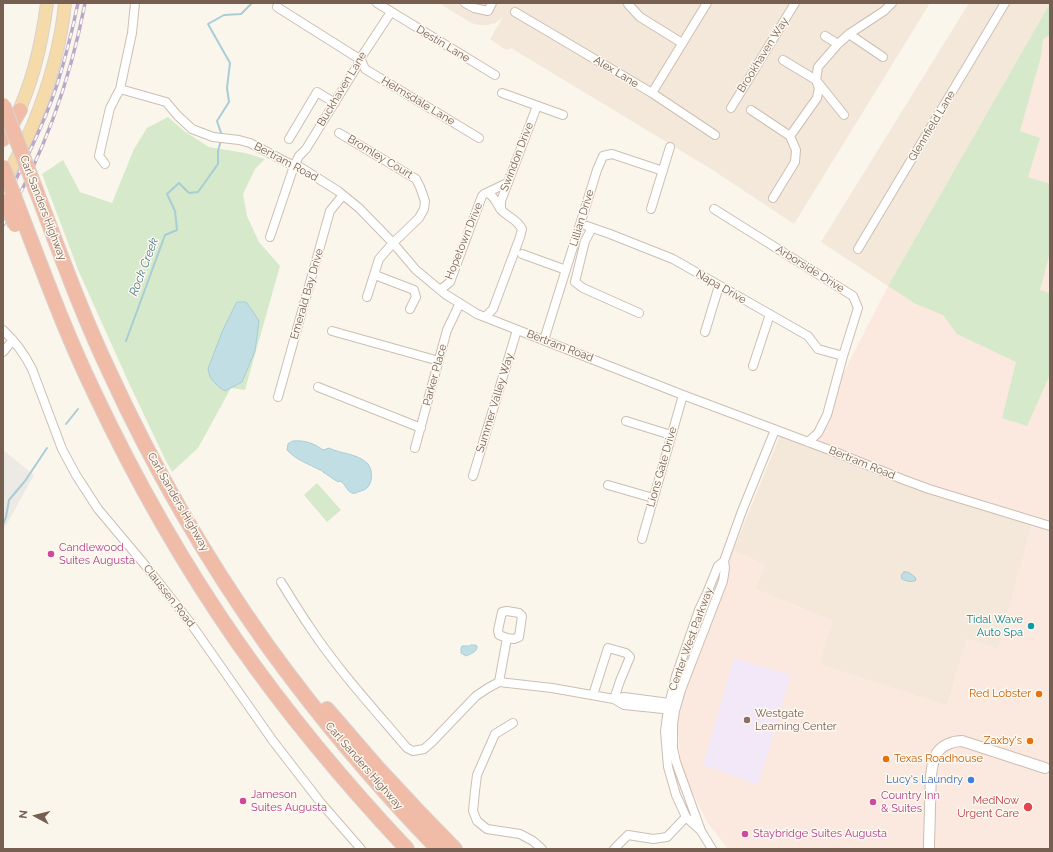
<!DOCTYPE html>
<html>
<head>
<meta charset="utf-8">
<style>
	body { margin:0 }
	#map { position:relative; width:1053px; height:852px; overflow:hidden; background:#fbf6ec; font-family:Raleway,sans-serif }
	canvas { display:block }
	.frame { position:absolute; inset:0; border:4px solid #765e50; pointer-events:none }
	.north { position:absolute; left:16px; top:796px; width:40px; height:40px; -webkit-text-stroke:3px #fefaf2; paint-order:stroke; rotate:277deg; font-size:11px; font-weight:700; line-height:16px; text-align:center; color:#765e50 }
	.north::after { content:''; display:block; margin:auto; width:14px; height:18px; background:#765e50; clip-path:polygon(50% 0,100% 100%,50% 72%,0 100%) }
</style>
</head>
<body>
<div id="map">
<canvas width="1053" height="852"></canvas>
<div class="frame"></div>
<div class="north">N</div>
</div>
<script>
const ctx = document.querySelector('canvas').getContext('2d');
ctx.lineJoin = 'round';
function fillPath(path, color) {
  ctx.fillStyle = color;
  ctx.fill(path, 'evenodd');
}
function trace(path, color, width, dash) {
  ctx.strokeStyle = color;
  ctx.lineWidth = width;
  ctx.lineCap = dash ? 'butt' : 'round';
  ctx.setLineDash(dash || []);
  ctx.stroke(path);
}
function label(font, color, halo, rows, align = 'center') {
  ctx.font = font + ' Raleway,sans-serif';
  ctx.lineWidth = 3;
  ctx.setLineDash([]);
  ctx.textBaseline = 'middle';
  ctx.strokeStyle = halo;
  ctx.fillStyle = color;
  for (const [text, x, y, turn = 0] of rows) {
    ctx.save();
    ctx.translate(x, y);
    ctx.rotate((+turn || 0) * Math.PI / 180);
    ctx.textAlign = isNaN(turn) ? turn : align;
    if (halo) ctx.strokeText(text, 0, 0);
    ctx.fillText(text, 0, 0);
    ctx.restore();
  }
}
fillPath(new Path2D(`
	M439,3H930L794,224L711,169L511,48L506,50L490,39L503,17L495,23L487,25H479L471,23Z
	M969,3H1050L888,286L821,242Z
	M780,435L1032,524L998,650L967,639L947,706L819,664L832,621L755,589L765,565L733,551Z`), '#f3e8da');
fillPath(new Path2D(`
	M1050,3V849H728L707,822L681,769L677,717L684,687L733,551L765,565L755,589L832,621L820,664L947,706L967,639L998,649L1032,524L808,442L888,286Z`), '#fbe9e0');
fillPath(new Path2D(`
	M3,450L34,475L3,531Z`), '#ede9e4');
fillPath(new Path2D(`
	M734,658L791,675L758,785L703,765Z`), '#f3e8f8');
fillPath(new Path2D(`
	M1050,3V35L1043,39L1041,56L1020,131L1040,138L1028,177L1050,184V252L1040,290L1050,293V375L1027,426L1002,418L1016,362L957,334L943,315L916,304L888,286Z
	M168,117L184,131L209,147L245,153L265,159L255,169L243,194L247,216L259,242L280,266L245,390L231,388L198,448L172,472L164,457L128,381L79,272L42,174L63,160L80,192L112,203L134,149L147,128Z
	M317,483L341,510L327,522L304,495Z`), '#d6e9ca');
const water = new Path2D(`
	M237,302H246L252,310L259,321L255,351L242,382L225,391L220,388L214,382L210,377L208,369L222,332Z
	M293,441C304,440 314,443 323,450L329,448C341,454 356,453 367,463C373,468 373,483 367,488C365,490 361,491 358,492C356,493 354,494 352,493C348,492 345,485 342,482L339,481L338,482L323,472L322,470H320C309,464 296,460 287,450L288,444Z
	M904,572H908L915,577L916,580C912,583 906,581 902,579C901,576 901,574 904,572Z
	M471,645H475L477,646C478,652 470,654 466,656L461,653V648L462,646H469Z`);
fillPath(water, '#c1dee4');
trace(water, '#a8cdd6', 1);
trace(new Path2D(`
	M222,136L217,121L229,102L227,88L230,63L208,24L224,15L241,14L252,3
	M126,341L165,235L177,230L175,211L167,194L179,183L189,193L198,192L218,164V151L221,140
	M66,424L78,409
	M3,524L6,517L9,500L25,481L47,448`), '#a8cdd6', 2);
const minor = new Path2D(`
	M377,3L495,75
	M465,3L474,8L488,11L492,3
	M628,3V4L640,17L682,43
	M277,7L361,60L365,69L479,138
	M515,12L652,93L715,135
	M849,34L883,57
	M825,36L838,44
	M783,60L816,80L844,115
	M120,89L166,102L178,116L192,129L213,137L239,140L250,143L294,166L300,167L338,191L359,208L393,243L416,270L445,294L477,314L683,395L835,452L902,479L929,489L1050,526
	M502,93L563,115
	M652,93L707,3
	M731,108L795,3
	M751,110L790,136
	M339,133L416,179L420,187L425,201L424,209L419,218L393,243L379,259L367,297
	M289,139L317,92L335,103
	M105,164L99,156L110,108L120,89L132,33L135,3
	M773,198L795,162L796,150L790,136L817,98L819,88L816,80L818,67L838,44L849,34L884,11L892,3
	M501,209V201L537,106
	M651,209L670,147
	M714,209L853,296L858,308L843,356L827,415L818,433L808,442
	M587,226L610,234L673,259L808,336L818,349L843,356
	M592,228L585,241L575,282L583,288L639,313
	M270,237L294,166L299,156L306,149L359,63L362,56L391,12
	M858,249L1005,3
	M522,254L566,270
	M375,275L414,290L416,297L410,309
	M440,290L450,282L482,196L484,194L507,183
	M485,317L493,309L520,237L522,229C517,219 509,218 501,210C497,204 494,195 487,193
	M3,330C16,342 24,353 32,369L62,449L76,475L98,509L145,565L189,621L273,741L321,803L361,849
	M332,331L439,361
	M705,332L719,286
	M544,340L597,170L603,156L612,154L663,171
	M3,352L13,340
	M753,366L770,314
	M318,387L421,428
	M278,397L330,211L343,195
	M626,421L671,435
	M415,448L447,330L460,303
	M473,476L517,330
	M608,485L653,498
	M642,539L683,395
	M281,582C291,598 300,613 311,629C339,671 374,709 407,748L413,751L424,749L432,742L476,696L488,688L499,682L552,688L614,699L624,697L677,704
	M499,682L507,638L499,635L498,630L502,612L507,611L519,613L522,616L519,637L514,639L507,638
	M593,695L608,648L626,653L630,657L620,681L614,699
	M614,699L624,705L673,710
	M513,723L495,734L477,775L475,791L473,811L477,821L487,829L520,834L533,841L542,849
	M699,829L686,817L676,795L668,767L665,731L668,709L676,676L699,610L707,593L718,566L724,561
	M614,849L628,835L653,839L667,837L686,817
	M712,849L701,831L676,762L673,748V725L675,711L681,690L723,581L725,568L724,561L742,511L775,430`);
const tertiary = new Path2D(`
	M929,849C929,834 930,820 930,805C931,789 929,767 937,753C942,745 953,741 962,741L1045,768`);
const primary = new Path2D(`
	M16,117C33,82 42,42 47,3
	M4,183C13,164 24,145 33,125C49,86 61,45 65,3`);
const motorway = new Path2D(`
	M3,139L20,110
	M36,190C59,250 81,312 109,371C153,467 206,559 267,645C319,717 376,785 438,849
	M21,214C44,274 66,334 94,392C135,479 183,564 238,643C289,716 346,784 407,849
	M327,709L378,768L418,811L455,849`);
trace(minor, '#cdbeb2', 10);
trace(tertiary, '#cdbeb2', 12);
trace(primary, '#d9d2ce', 14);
trace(motorway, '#d9d2ce', 16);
trace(minor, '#fff', 8);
trace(tertiary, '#fff', 10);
trace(primary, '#f5daaa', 12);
trace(motorway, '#f1bca7', 14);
const rail = new Path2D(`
	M3,205C22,167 42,129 56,88C65,60 72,32 78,3
	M3,225C43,156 70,82 85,3`);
trace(rail, '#b9a9c6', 3.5);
trace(rail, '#fefaf2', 2, [6]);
const motorwayBridge = new Path2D(`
	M3,105L36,190
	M3,167L21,214
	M6,201L15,225`);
trace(motorwayBridge, '#d9d2ce', 16, []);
trace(motorwayBridge, '#f1bca7', 14);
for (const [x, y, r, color] of [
	[51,554,4,"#d1479c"],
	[1031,626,4,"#0f9aa8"],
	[1039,694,4,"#e8710a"],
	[747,720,4,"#8d6e63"],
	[1030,741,4,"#e8710a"],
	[886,759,4,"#e8710a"],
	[971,780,4,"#3f7fe0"],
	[243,801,4,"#d1479c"],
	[873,802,4,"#d1479c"],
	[1028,807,5,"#e0444e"],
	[745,834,4,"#d1479c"]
]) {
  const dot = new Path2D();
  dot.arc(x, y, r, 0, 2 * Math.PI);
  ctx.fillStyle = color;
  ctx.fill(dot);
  trace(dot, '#fefaf2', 1.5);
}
label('11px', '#765e50', '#fefaf2', [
	["Destin Lane",443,44,31],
	["Brookhaven Way",763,55,-58],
	["Alex Lane",616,72,31],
	["Buckhaven Lane",342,89,-59],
	["Helmsdale Lane",418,101,31],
	["Glennfield Lane",932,126,-59],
	["Bromley Court",380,157,31],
	["Swindon Drive",517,157,-69],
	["Bertram Road",286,162,28],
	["Carl Sanders Highway",43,208,69],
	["Lillian Drive",582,218,-73],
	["Hopetown Drive",464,241,-68],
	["Arborside Drive",810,269,32],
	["Napa Drive",721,287,30],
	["Emerald Bay Drive",307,294,-74],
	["Bertram Road",560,346,21],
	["Parker Place",435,375,-75],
	["Summer Valley Way",495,403,-73],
	["Bertram Road",862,463,22],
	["Lions Gate Drive",662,467,-74],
	["Carl Sanders Highway",178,502,60],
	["Claussen Road",169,596,52],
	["Center West Parkway",691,639,-70],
	["Carl Sanders Highway",364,766,49]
]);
label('11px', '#b23c85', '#fefaf2', [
	["Candlewood",59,548],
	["Suites Augusta",59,561],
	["Jameson",251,795],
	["Suites Augusta",251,808],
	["Country Inn",881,796],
	["& Suites",881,809],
	["Staybridge Suites Augusta",753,834]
], 'left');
label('11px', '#0d838f', '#fefaf2', [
	["Tidal Wave",1023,620],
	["Auto Spa",1023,633]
], 'right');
label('11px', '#c56008', '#fefaf2', [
	["Red Lobster",1031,694],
	["Zaxby's",1022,741],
	["Texas Roadhouse",894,759,"left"]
], 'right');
label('11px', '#785e54', '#fefaf2', [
	["Westgate",755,714],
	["Learning Center",755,727]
], 'left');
label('11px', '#366cbe', '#fefaf2', [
	["Lucy's Laundry",963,780]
], 'right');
label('11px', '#be3a42', '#fefaf2', [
	["MedNow",1019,801],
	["Urgent Care",1019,814]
], 'right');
label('italic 12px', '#4a7b87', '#fefaf2', [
	["Rock Creek",144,267,-69]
]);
</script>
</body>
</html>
